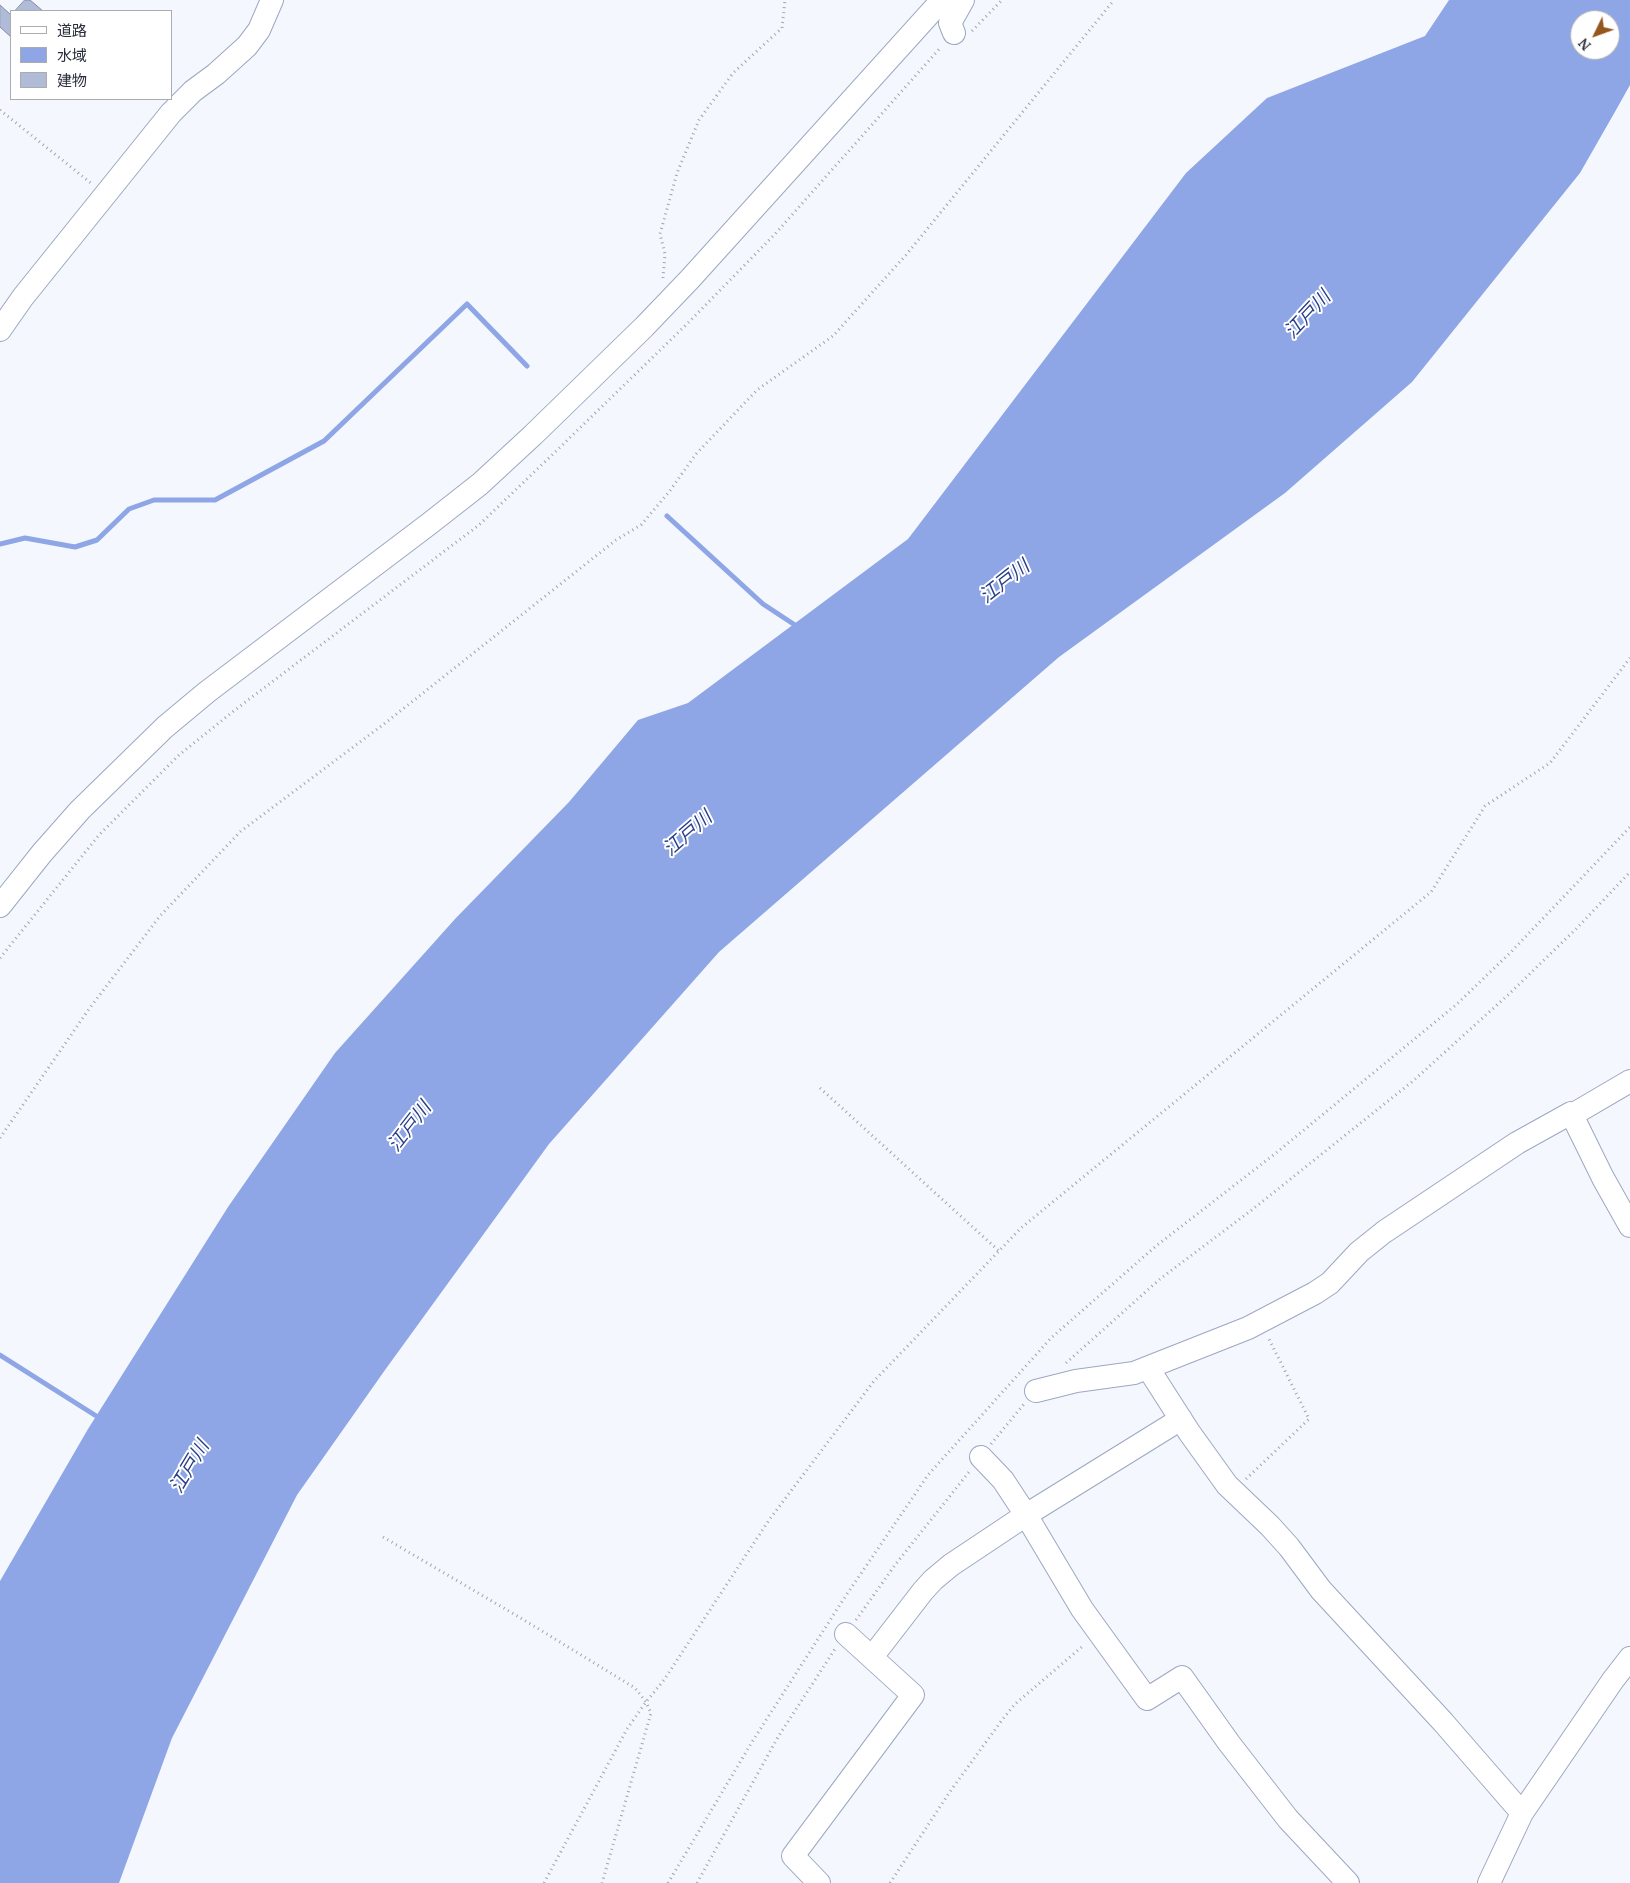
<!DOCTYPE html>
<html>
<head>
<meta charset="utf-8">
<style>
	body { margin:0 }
	#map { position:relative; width:1630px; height:1883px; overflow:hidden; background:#f4f7fd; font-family:"PT Serif","Noto Sans JP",serif }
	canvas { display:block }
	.legend { position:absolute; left:10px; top:10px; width:162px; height:90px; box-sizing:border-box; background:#fff; border:1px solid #aaacb0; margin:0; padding:6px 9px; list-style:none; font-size:15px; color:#2b2f3a }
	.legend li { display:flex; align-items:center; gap:10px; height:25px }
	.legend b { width:25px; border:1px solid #aaacb0 }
	.north { position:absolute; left:1570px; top:10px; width:50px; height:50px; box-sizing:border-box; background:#fff; border:1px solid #aaacb0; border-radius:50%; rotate:228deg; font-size:14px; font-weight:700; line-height:20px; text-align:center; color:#2b2f3a }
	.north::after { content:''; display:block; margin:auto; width:18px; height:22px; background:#95561d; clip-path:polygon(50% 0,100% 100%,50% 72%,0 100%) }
</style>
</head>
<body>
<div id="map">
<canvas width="1630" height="1883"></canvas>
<ul class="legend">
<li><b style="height:6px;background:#fff"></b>道路</li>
<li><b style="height:14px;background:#8ea6e5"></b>水域</li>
<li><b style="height:14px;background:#b0bbd7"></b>建物</li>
</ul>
<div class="north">N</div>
</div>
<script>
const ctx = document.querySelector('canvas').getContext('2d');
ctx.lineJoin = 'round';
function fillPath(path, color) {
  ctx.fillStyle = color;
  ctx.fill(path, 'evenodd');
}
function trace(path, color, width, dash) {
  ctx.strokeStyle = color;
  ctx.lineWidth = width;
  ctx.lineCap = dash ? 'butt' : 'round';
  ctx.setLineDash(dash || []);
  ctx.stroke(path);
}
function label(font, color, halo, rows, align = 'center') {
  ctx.font = font + ' "PT Serif","Noto Sans JP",serif';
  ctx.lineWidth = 4;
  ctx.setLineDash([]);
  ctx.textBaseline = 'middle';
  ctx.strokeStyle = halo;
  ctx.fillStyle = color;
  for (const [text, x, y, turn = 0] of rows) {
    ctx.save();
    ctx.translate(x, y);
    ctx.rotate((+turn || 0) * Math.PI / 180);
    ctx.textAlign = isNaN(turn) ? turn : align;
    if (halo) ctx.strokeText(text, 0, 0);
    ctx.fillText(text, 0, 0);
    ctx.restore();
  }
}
fillPath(new Path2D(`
	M1449,0H1630V85L1616,110L1580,173L1412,382L1285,493L1059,657L719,952L549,1144L385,1370L297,1495L172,1738L119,1883H0V1581L88,1429L228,1207L335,1053L455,919L569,802L638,720L688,703L908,539L1186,173L1267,98L1425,36ZM1580,20H1610V50H1580Z`), '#8ea6e5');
trace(new Path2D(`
	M667,516L763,604L798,627
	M0,544L25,538L75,547L97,540L129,509L154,500H215L324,441L467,304L527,366
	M0,1355L101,1419`), '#8ea6e5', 5);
const building = new Path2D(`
	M25,0H30L43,11H15Z
	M0,5L11,15V37L0,27Z`);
fillPath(building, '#b0bbd7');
trace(building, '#828ca7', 1);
const minor = new Path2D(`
	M954,33L950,23L963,0
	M0,330L23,297L171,113L193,91L216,74L247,46L259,30L272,0
	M0,906L42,853L80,810L165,727L207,692L429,524L480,484L533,435L644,327L690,279L942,0
	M1572,1115L1603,1178L1630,1226
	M1148,1368L1189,1432L1227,1485L1270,1526L1289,1547L1321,1590L1443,1722L1522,1813
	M1036,1391L1076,1381L1134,1373L1248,1328L1315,1293L1330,1283L1359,1252L1384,1232L1517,1143L1571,1113L1572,1115L1630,1081
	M981,1457L1003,1480L1026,1515L1082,1609L1147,1699L1182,1677L1229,1743L1288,1819L1348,1883
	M872,1657L923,1591L933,1580L951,1565L1026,1515L1181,1419
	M819,1883L793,1856L913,1695L846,1634
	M1489,1883L1522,1813L1613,1680L1630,1658`);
trace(minor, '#9ca7c2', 24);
trace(new Path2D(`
	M972,31L1002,0
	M0,110L92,184
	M663,278L665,254L660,234L677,173L699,120L733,73L782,28L785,0
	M0,958L99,835L179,755L235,710L479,525L552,455L688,323L775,234L941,47
	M820,1088L999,1251
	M0,1138L89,1009L160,916L241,831L384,724L616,540L641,525L669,492L696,454L757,390L833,336L906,255L1114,0
	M1066,1363L1160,1279L1253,1209L1413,1081L1508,995L1577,928L1630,872
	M991,1444L1024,1404
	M1246,1479L1309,1419L1268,1337
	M383,1537L524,1620L635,1688L646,1702L651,1713L602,1883
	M856,1620L895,1565L969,1472
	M544,1883L627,1729L646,1702L664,1680L769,1520L874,1381L1021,1228L1431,892L1485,806L1550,763L1630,658
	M668,1883L752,1742L843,1600L928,1475L1051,1338L1156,1246L1276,1153L1457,1004L1511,952L1630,827
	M697,1883L778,1737L835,1649
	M890,1883L949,1793L1002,1720L1015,1704L1084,1645`), '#a0a4ac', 3, [1, 4]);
trace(minor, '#fff', 22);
label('italic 19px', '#283e88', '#fff', [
	["江戸川",1308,315,-47],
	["江戸川",1005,582,-38],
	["江戸川",688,834,-41],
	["江戸川",410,1127,-52],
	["江戸川",190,1467,-59]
]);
</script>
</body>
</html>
